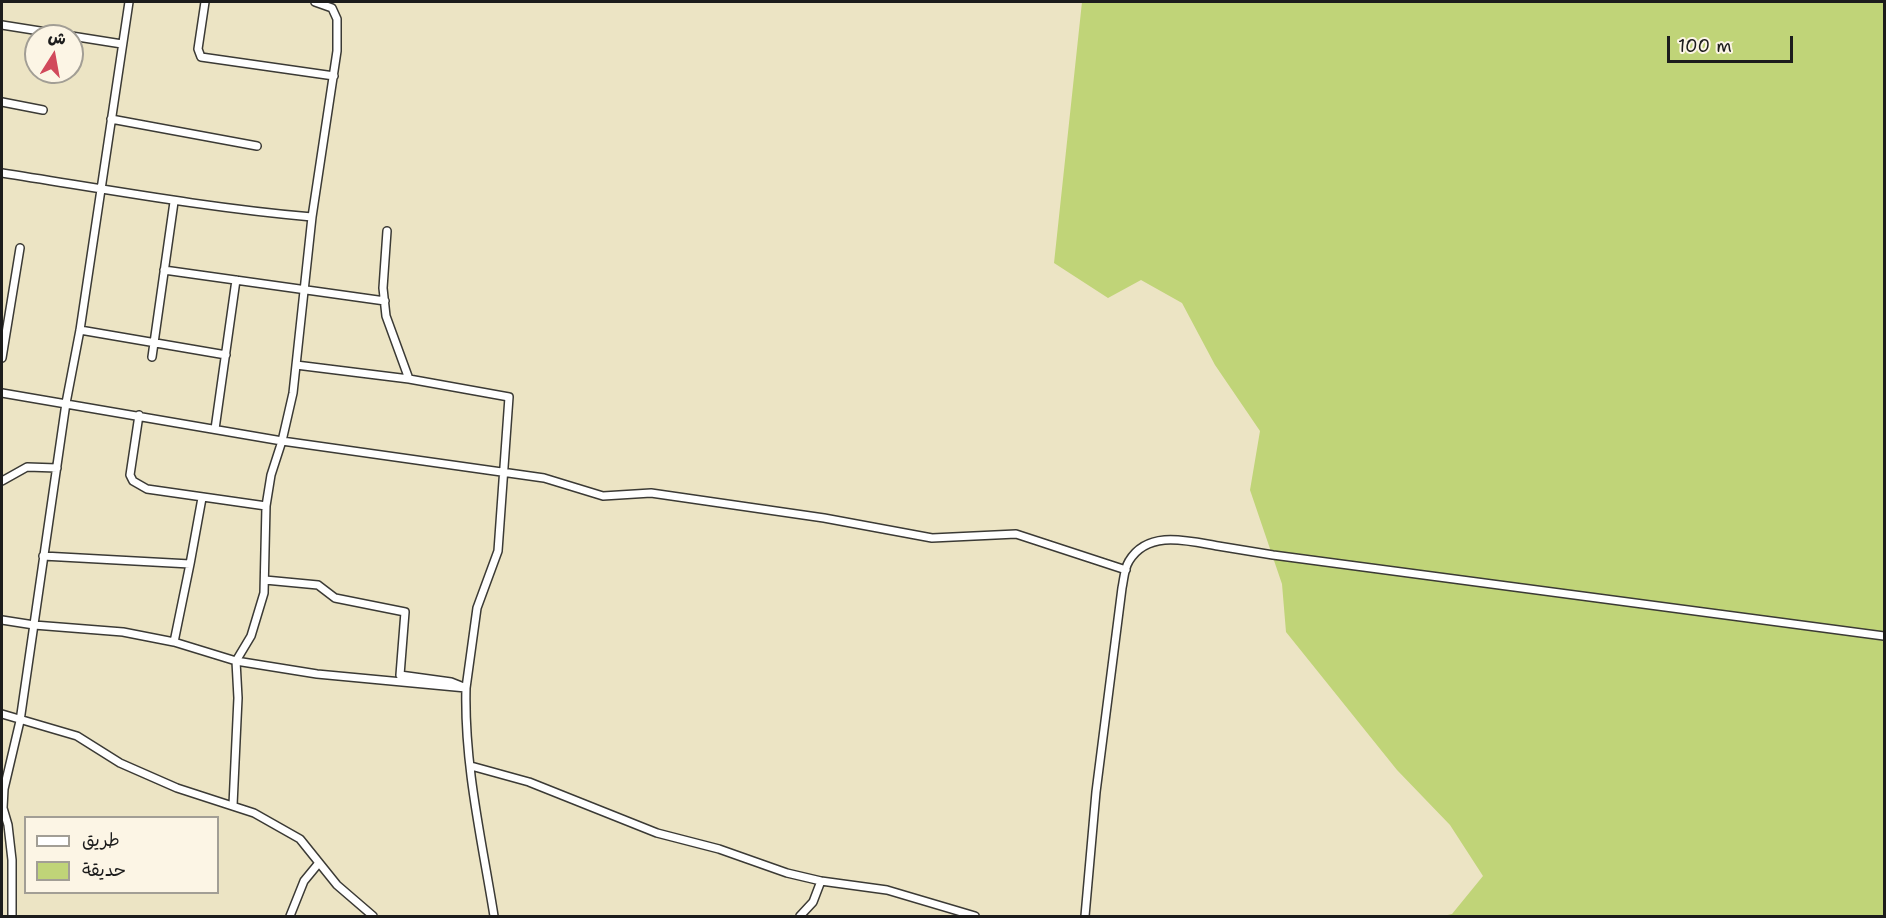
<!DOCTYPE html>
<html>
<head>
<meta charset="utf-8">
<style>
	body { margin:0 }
	#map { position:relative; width:1886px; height:918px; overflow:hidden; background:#ece4c4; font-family:"Shantell Sans","Playpen Sans Arabic",sans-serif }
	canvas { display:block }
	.frame { position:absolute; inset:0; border:3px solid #1c1c1c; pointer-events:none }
	.legend { position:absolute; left:24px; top:816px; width:195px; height:78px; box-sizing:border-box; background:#fcf5e5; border:2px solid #a29e95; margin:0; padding:8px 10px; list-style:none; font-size:18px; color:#1c1c1c }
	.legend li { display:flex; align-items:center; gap:12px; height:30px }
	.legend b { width:30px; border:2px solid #a29e95 }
	.north { position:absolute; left:24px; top:24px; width:60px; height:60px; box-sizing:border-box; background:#fcf5e5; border:2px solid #a29e95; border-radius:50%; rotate:11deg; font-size:16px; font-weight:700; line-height:24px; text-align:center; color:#1c1c1c }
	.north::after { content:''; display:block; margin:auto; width:21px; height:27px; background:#d1495b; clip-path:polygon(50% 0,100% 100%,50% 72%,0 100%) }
	.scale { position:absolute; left:1667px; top:36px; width:126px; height:27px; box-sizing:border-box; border:3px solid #1c1c1c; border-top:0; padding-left:8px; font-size:18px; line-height:21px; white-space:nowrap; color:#1c1c1c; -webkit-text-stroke:4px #fcf5e5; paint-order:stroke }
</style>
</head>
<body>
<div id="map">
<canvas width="1886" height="918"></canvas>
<div class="frame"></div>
<ul class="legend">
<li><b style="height:8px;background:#fff"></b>طريق</li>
<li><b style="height:16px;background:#c0d478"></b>حديقة</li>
</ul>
<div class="north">ش</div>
<div class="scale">100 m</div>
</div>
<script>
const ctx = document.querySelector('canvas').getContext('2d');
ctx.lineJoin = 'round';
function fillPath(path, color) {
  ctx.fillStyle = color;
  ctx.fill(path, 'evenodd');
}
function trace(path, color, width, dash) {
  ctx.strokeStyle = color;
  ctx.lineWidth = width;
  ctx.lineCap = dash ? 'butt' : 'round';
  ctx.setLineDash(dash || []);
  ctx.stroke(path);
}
fillPath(new Path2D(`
	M1082,2H1884V916H1443L1452,914L1483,876L1450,825L1397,770L1286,632L1282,584L1250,490L1260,431L1215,365L1182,303L1141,280L1108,298L1054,263Z`), '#c0d478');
const street = new Path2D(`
	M205,2L198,49L201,57L334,76
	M2,25L122,44
	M2,102L43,110
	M111,119L257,146
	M2,173C105,189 208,208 312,217
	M164,270L385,301
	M80,330L226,355
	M152,357L174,202
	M2,358L20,248
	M296,365L409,379
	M2,393L282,441L544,478L603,496L651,493L824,518L932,538L1016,534L1126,570
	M139,415L130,475L133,481L147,489L266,506
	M215,429L236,280
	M2,481L27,467L57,468
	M43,556L190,564L202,498
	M265,580L318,585L335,598L405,612L400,675L451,682L466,688L477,608L498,551L509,397L409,379L386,316L383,288L387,231
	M2,620L34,625L123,632L174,642L236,661L317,674L466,688C464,765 482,841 494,916
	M174,642L190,564
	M2,714L77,736L120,763L177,788L254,813L300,839L337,885L373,916
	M471,766L529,782L657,833L719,849L787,873L821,881L887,890L975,916
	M233,805L238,698L236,661L251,636L264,593L266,506L271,475L282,441L293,393L312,217L337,51V19L332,8L315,2
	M12,916V860L8,825L3,808L4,789L20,721L66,403L80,330L129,2
	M290,916L304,881L318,864
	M800,916L813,902L821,881
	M1085,916L1096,792L1122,588C1124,579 1124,569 1129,561C1148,529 1189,541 1218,546C1237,549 1255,552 1273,555L1884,636`);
trace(street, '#3b3a35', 10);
trace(street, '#fff', 7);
</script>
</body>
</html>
